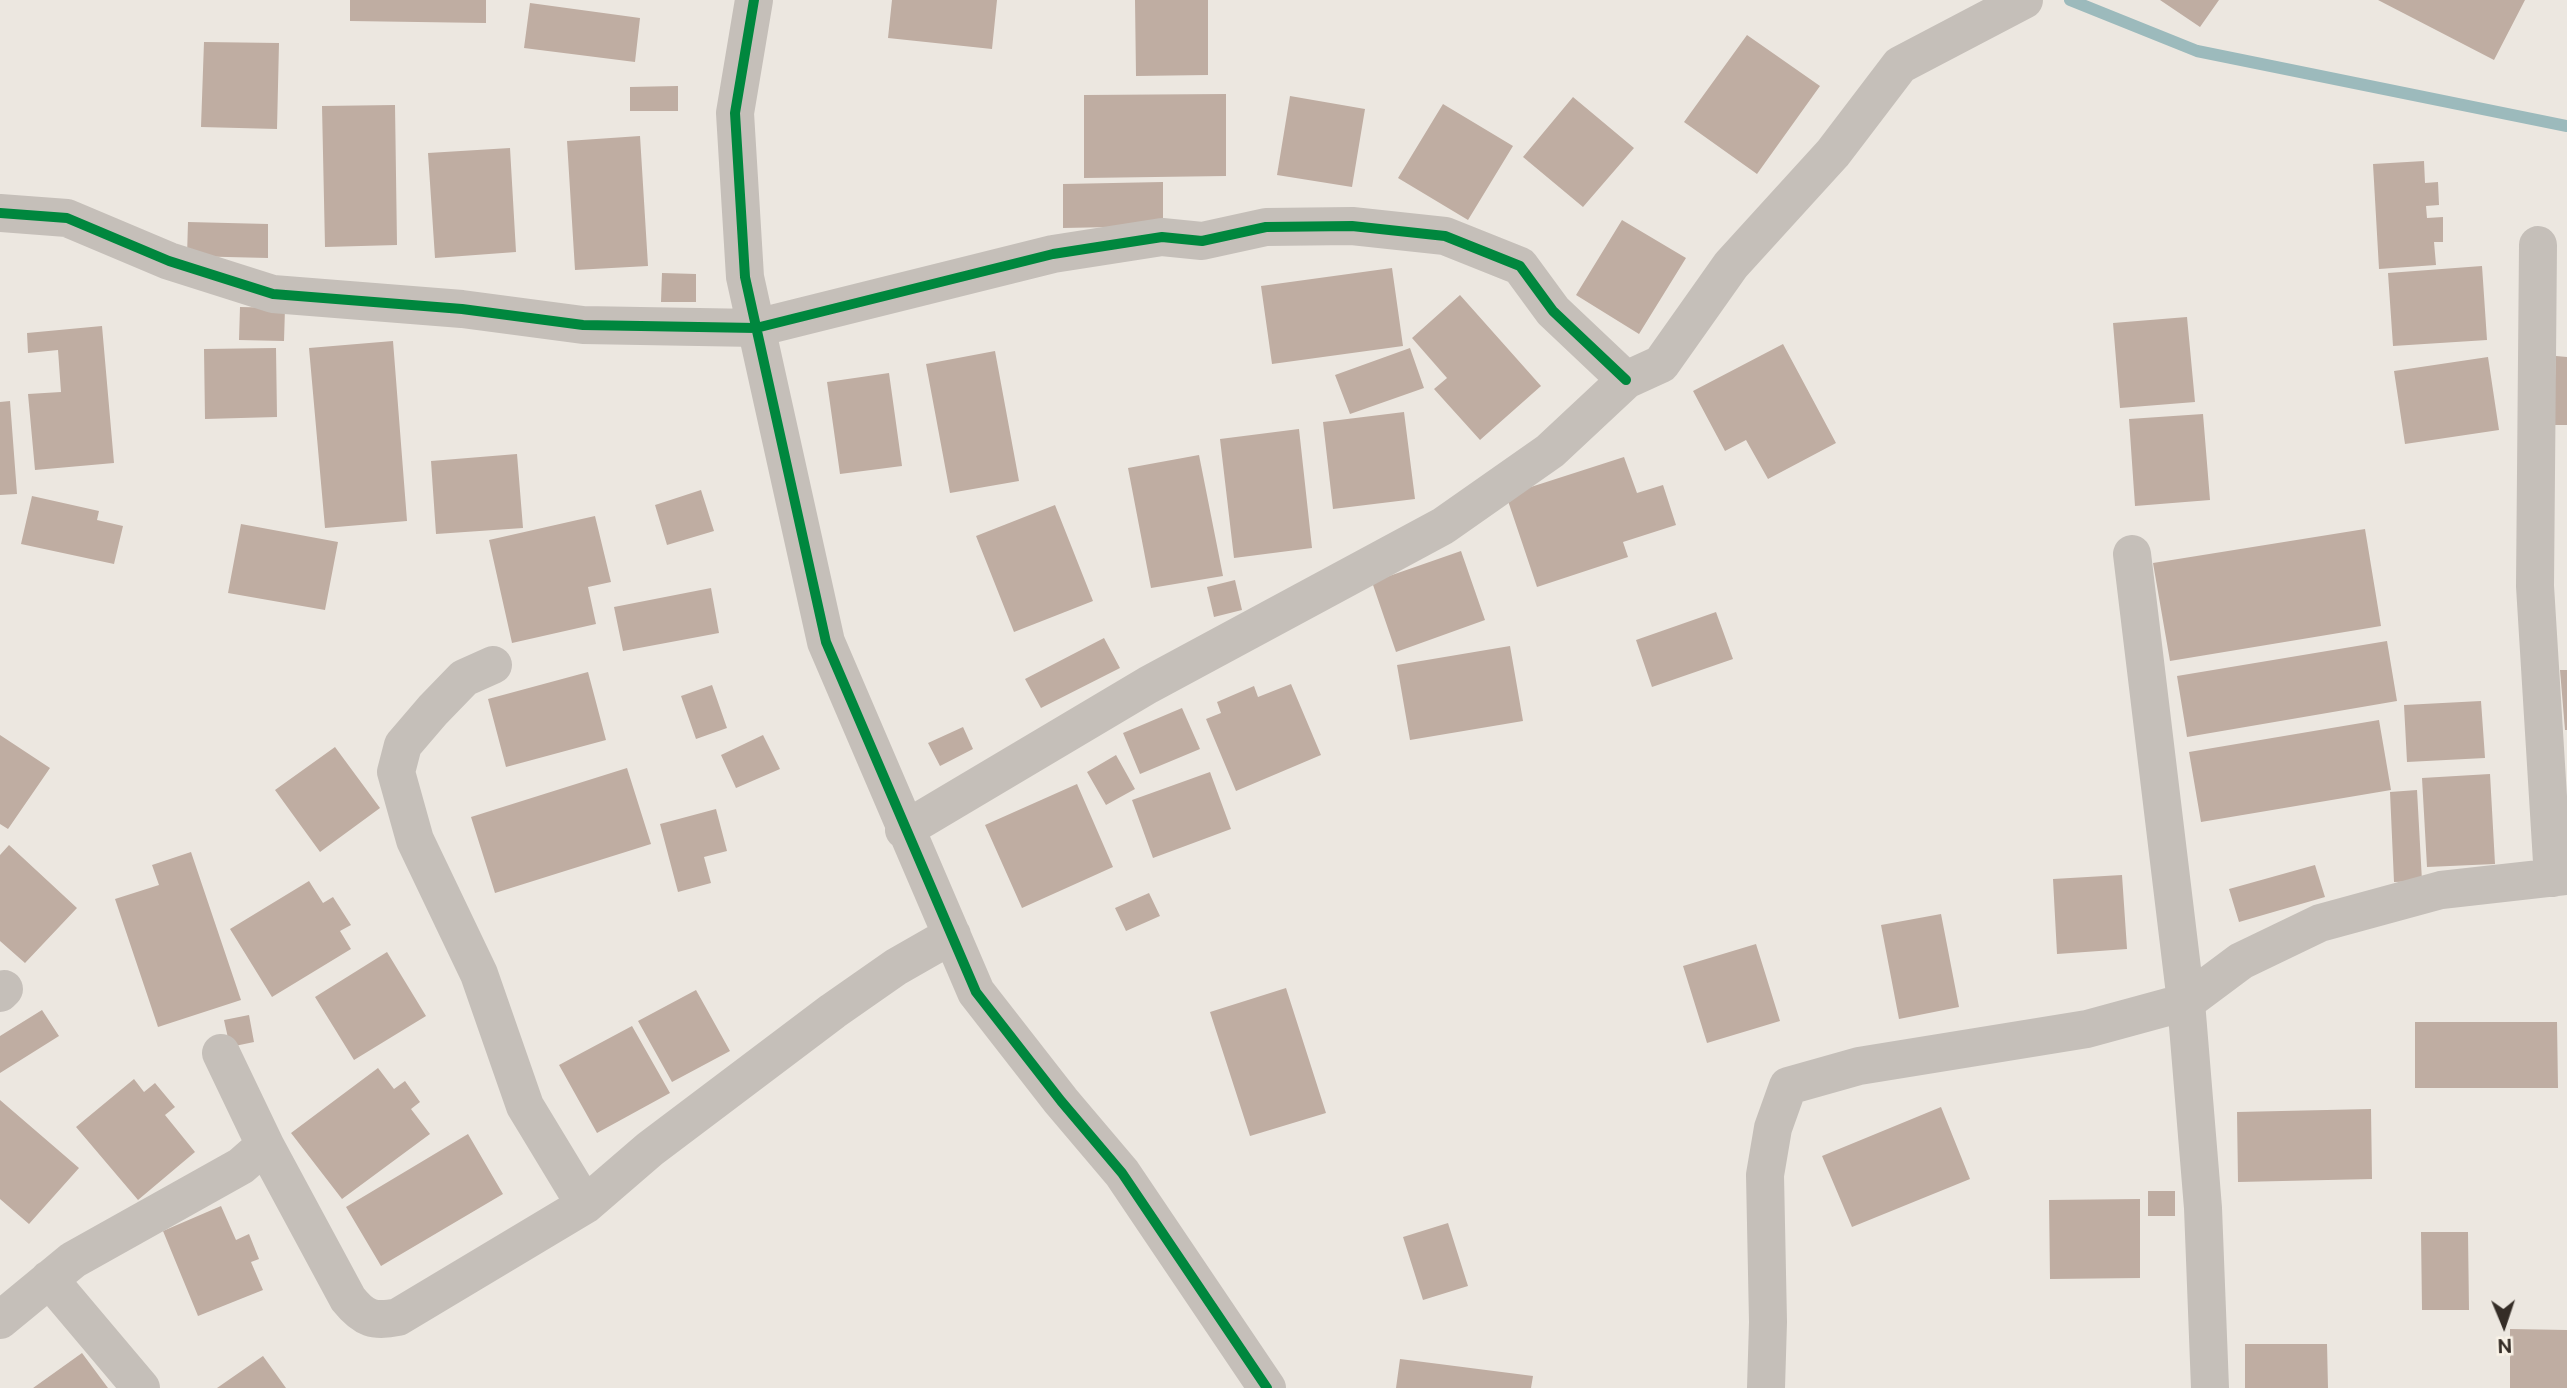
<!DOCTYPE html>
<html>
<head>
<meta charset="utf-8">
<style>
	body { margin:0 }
	#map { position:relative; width:2567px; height:1388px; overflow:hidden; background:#ece7e0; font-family:"Public Sans",sans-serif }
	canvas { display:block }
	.north { position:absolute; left:2469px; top:1290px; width:70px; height:70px; -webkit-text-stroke:5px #f9f2e7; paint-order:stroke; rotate:178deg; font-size:19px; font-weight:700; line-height:28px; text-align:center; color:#352d27 }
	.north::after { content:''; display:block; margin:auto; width:24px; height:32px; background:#352d27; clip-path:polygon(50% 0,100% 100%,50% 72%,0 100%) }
</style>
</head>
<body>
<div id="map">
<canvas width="2567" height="1388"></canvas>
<div class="north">N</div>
</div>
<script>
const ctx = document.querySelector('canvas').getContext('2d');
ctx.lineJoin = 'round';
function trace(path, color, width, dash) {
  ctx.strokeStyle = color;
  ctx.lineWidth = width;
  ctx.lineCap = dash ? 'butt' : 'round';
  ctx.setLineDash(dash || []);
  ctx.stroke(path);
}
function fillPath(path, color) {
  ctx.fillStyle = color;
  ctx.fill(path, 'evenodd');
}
trace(new Path2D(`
	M2070,0L2197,51L2567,126`), '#9cbabc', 12);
fillPath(new Path2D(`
	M350,0H486V23L350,21Z
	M892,0H997L992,49L888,38Z
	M1135,0H1208V75L1136,76Z
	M2160,0H2219L2200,27Z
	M2378,0H2525L2494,60Z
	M530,3L640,18L635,62L524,48Z
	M1747,35L1820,86L1757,174L1684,122Z
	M204,42L279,43L277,129L201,127Z
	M678,86V111H630V87Z
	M1226,94V176L1084,178V95Z
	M1290,96L1365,109L1352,187L1277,175Z
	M1573,97L1634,148L1583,207L1523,157Z
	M1443,104L1513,146L1468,220L1398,178Z
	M395,105L397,245L325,247L322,106Z
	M640,136L648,266L575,270L567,141Z
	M510,148L516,252L435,258L428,153Z
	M2424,161L2425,183L2438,182L2439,205L2426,206L2427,218L2443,217V242H2434L2436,265L2379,269L2373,164Z
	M1163,182V226L1063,228V184Z
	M1622,220L1686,258L1639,334L1576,295Z
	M188,222L268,224V258L187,256Z
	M2482,266L2487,340L2393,346L2388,273Z
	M1392,268L1403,346L1272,364L1261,286Z
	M662,273L696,274V302H661Z
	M1460,295L1541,386L1480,440L1434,389L1447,378L1412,338Z
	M240,307L285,308L284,341L239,340Z
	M2187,317L2195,402L2120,408L2113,323Z
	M102,326L114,463L35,470L28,394L61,392L58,350L28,353L27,333Z
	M393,341L407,521L325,528L309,348Z
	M1783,344L1836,443L1768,479L1746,440L1725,451L1693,391Z
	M276,348L277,417L205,419L204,349Z
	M1410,348L1424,388L1350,414L1335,375Z
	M995,351L1019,481L950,493L926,364Z
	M2556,356L2567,357V425H2553Z
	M2488,357L2499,430L2405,444L2394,371Z
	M889,373L902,466L840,474L827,382Z
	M10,401L17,494L0,495V402Z
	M1404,412L1415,499L1333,509L1323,422Z
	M2203,414L2210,500L2135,506L2129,419Z
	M1299,429L1312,548L1234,558L1220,439Z
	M517,454L523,528L436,534L431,461Z
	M1199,455L1223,576L1151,588L1128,468Z
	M1624,457L1637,493L1663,485L1676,525L1623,542L1628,557L1537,587L1506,495Z
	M701,490L714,531L667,545L655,505Z
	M32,496L99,511L97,520L123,526L114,564L21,544Z
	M1055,505L1093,601L1014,632L976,536Z
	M595,516L611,582L588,587L596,624L512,643L489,540Z
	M241,524L338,542L325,610L228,593Z
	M2365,529L2381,626L2170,661L2153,563Z
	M1461,551L1485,620L1396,652L1372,582Z
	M1235,580L1242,610L1214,617L1207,587Z
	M711,588L719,633L623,651L614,607Z
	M1716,612L1733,659L1652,687L1636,640Z
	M1104,638L1120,668L1041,708L1025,679Z
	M2387,641L2397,701L2187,737L2177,676Z
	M1510,646L1523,721L1410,740L1397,665Z
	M2560,670H2567V730H2565Z
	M588,672L606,740L506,767L488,699Z
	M1291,684L1321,755L1236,791L1206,719L1221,713L1217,702L1254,686L1258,697Z
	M712,685L727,728L696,739L681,696Z
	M2481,701L2485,758L2407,762L2404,705Z
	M1182,708L1200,749L1140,774L1123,733Z
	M2379,720L2391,790L2201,822L2189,752Z
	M963,727L973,749L940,766L928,743Z
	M0,735L50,768L8,829L0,824Z
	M763,735L780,769L736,788L721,755Z
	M335,747L380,808L320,852L275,790Z
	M1116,755L1135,789L1106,805L1087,772Z
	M627,768L651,844L495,893L471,817Z
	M1210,772L1231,829L1153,858L1132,800Z
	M2490,774L2495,864L2427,867L2422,778Z
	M1077,784L1113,867L1022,908L985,825Z
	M2417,790L2422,881L2394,882L2390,792Z
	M716,809L727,851L704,857L711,883L678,892L660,824Z
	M9,845L77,908L25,963L0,941V855Z
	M191,852L241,1000L158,1027L115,899L159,885L152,865Z
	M2315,865L2325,897L2239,922L2229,889Z
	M2122,875L2127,949L2057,954L2053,879Z
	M309,881L323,903L333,897L351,925L340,931L351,949L272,997L230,929Z
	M1149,893L1160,916L1126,931L1115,908Z
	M1941,914L1959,1007L1899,1019L1881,925Z
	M1756,944L1780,1021L1707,1043L1683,966Z
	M387,952L426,1016L354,1060L315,997Z
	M1286,988L1326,1113L1250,1136L1210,1012Z
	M696,990L730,1051L672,1082L638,1021Z
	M42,1010L59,1036L0,1073V1036Z
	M249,1015L254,1042L230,1047L224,1020Z
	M2415,1022H2557L2558,1088H2415Z
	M632,1026L670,1093L597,1133L559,1065Z
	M378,1068L394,1089L405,1081L420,1102L411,1109L430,1134L342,1199L291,1133Z
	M134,1079L144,1092L155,1083L175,1107L165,1115L195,1152L138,1200L76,1127Z
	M0,1100L79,1168L29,1224L0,1199Z
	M1941,1107L1970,1179L1852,1227L1822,1156Z
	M2371,1109L2372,1179L2238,1182L2237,1112Z
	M468,1134L503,1194L381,1266L346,1207Z
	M2148,1191H2175V1216H2148Z
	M2140,1199V1278L2050,1279L2049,1200Z
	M221,1206L236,1240L249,1234L259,1259L251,1262L263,1290L198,1316L163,1231Z
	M1448,1223L1468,1286L1423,1300L1403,1237Z
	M2421,1232H2468L2469,1310H2422Z
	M2510,1329L2567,1330V1388H2510Z
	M2245,1344H2327L2328,1388H2245Z
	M82,1353L108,1388H33Z
	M263,1356L286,1388H217Z
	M1400,1359L1533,1376L1531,1388H1396Z`), '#bfada2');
trace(new Path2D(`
	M754,0L735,113L745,277L826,642L976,992L1061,1101L1122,1173L1267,1388
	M0,213L67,218L169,261L273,294L462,309L583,325L756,328L1053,254L1162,237L1202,241L1266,227L1352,226L1445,236L1520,266L1553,311L1626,380
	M2538,245L2535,586L2553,878
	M2132,554L2186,1002L2203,1208L2210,1388
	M493,665L464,678L433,710L403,745L396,772L415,840L479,974L525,1106L585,1205
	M904,830L1148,685L1443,526L1550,451L1626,380L1661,364L1731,265L1833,153L1900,65L2024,0
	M0,993L4,989
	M221,1053L265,1145
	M49,1279L141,1388
	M0,1320L73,1260L241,1166L265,1145L348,1299C364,1319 374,1322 398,1317L585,1205L650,1149L833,1011L896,967L952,935
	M1766,1388L1768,1322L1765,1175L1773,1128L1788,1086L1859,1066L2087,1029L2186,1002L2241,961L2320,923L2441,890L2567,876`), '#c5bfb9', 38);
trace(new Path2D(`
	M754,0L735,113L745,277L826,642L976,992L1061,1101L1122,1173L1267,1388
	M0,213L67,218L169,261L273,294L462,309L583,325L756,328L1053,254L1162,237L1202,241L1266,227L1352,226L1445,236L1520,266L1553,311L1626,380`), '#00873e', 10);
</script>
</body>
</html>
